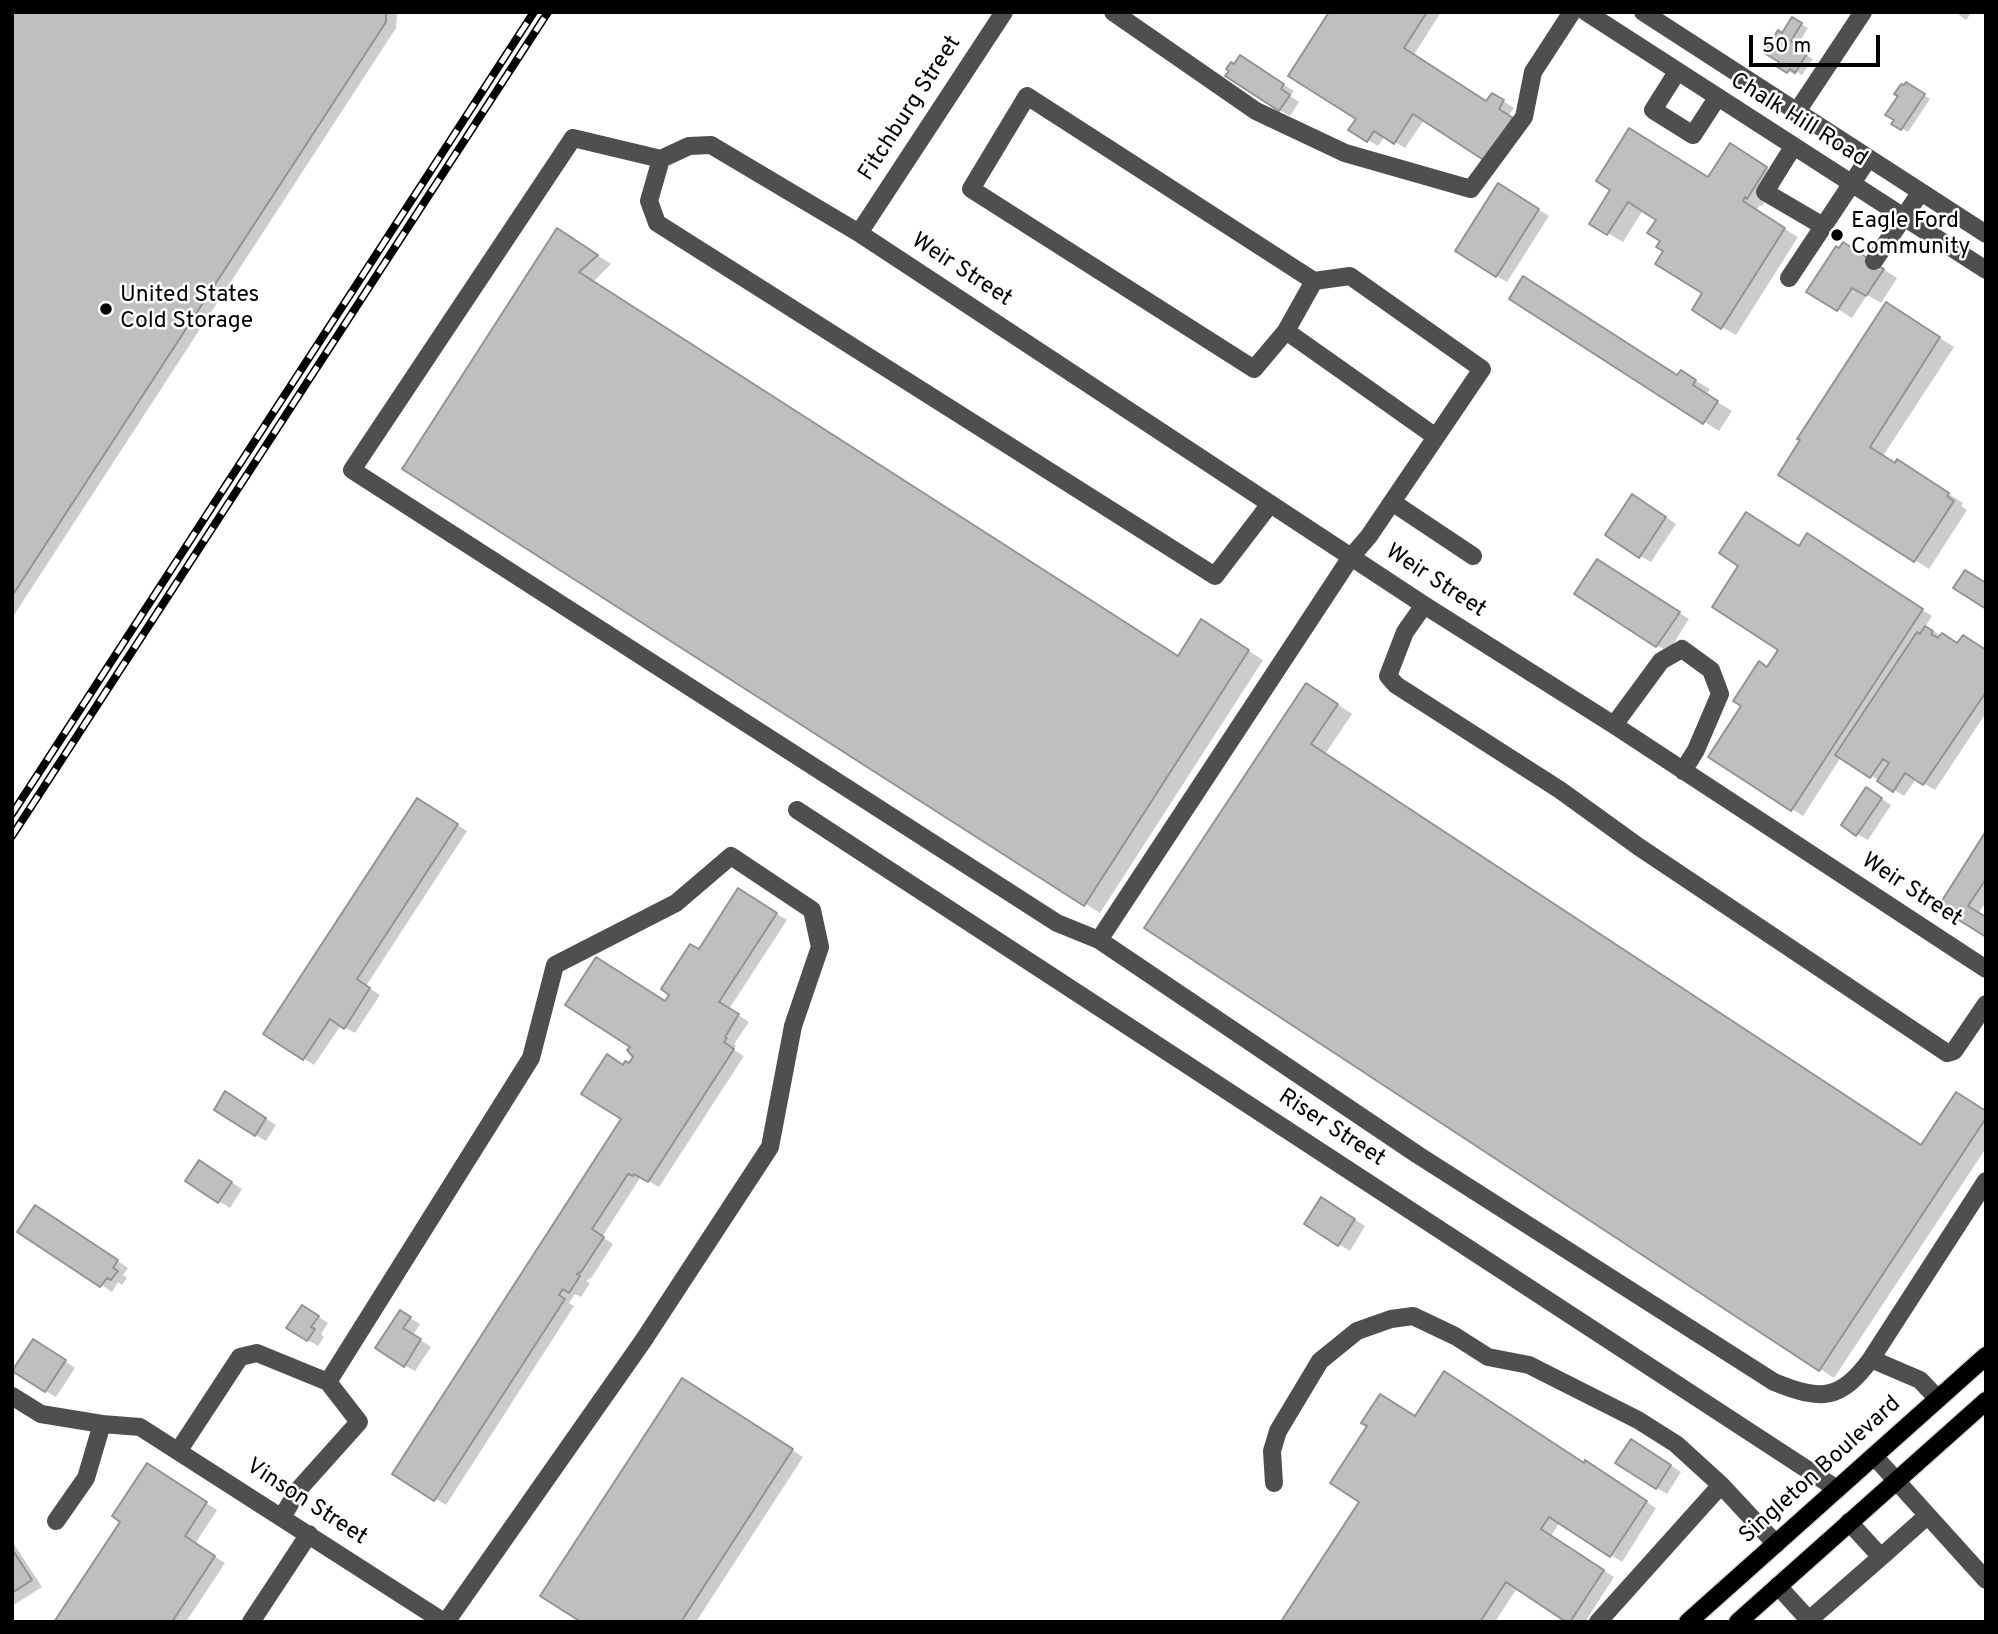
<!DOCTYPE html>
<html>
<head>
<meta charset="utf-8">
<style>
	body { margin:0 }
	#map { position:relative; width:1998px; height:1634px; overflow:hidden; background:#fff; font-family:Overpass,sans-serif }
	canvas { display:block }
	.frame { position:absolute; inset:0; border:14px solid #000; pointer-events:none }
	.scale { position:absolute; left:1749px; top:35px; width:131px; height:32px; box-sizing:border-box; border:4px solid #000; border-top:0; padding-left:9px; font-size:21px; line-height:24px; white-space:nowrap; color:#000; -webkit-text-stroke:5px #fff; paint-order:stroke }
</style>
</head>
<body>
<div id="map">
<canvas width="1998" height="1634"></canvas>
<div class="frame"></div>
<div class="scale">50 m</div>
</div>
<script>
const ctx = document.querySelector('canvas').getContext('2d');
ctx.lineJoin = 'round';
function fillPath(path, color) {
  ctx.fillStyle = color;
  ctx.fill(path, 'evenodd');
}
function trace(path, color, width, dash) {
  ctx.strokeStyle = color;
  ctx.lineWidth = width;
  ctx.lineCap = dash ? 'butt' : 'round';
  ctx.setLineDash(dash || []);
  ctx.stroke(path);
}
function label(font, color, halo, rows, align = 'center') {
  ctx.font = font + ' Overpass,sans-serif';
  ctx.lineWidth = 5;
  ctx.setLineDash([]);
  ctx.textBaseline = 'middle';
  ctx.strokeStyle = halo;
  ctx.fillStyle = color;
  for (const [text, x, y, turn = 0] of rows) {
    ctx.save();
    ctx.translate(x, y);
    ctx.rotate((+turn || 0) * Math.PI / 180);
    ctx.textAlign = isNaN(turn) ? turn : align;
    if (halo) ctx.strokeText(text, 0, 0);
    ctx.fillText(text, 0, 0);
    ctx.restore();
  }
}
fillPath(new Path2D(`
	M12,12H397L396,28L12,618Z
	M1331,12H1441L1413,56L1487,103L1493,95L1514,108L1508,116L1424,120L1405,148L1385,136L1378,146L1368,140L1358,118Z
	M1955,12H1972L1966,20Z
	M1793,19L1808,28L1797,46L1800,48L1798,50L1813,59L1802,75L1797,72L1795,75L1779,65L1781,62L1782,35Z
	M1251,64L1294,91L1290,96L1299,102L1290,116L1280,110L1235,66Z
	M1907,84L1930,99L1908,132L1894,124Z
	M1745,154L1781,177L1762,206L1760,205L1756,211L1798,237L1736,335L1722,327L1705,293L1666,251L1658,219L1643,210L1623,242L1592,224L1613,190L1709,179Z
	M1509,191L1549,216L1507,282L1497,276Z
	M572,239L611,264L593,282L1179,658L1216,630L1263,660L1100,913L405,468Z
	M1858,253L1897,278L1881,303L1867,295L1852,318L1809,291Z
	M1511,298L1678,377L1681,372L1710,389L1706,395L1732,411L1719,431Z
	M1901,313L1954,347L1883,456L1896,464L1912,470L1963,503L1961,506L1967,510L1929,569L1780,474Z
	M1643,502L1676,524L1651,562L1640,556Z
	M1818,542L1932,616L1925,627L1958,644L1986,651V713L1935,790L1916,779L1904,796L1841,757L1803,816L1710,757L1781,649L1800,547Z
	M1608,567L1689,619L1668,652L1576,594Z
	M1321,693L1352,714L1325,754L1923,1146L1986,1112V1148L1834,1378L1146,928Z
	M1877,796L1891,805L1868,840L1857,834Z
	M428,806L467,831L366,986L380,995L355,1033L341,1025L314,1065L265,1034Z
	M1986,834V902L1978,914L1940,906Z
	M749,897L787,920L729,1009L749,1022L734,1044L736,1045L734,1050L744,1056L659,1187L645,1179L644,1181L640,1178L602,1237L613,1244L592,1277L586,1281L590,1283L581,1297L575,1294L569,1303L574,1306L446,1505L394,1473L623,1119L624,1067L630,1066L699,951Z
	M236,1100L276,1125L266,1141L256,1135Z
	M210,1168L242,1189L230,1208L187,1181Z
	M1332,1205L1365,1226L1350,1251L1306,1224Z
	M46,1213L128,1268L123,1275L127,1278L122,1285L118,1282L112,1292L20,1231Z
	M401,1312L420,1324L413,1335L431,1347L415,1371L404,1365Z
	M313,1313L328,1323L321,1334L324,1337L318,1346L307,1340Z
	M44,1347L75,1368L56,1397L46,1391Z
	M693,1386L803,1457L696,1622H584Z
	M1416,1418L1585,1464L1596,1469L1656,1508L1622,1562L1560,1522L1551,1536L1614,1577L1585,1622H1570L1517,1588L1495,1622H1288Z
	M1642,1447L1681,1472L1667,1494L1657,1488Z
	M158,1472L217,1510L195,1544L225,1563L186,1622H57Z
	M12,1541L42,1587L12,1606Z`), '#0003');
const building = new Path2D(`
	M12,12H386V22L12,596Z
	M1329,12H1427L1404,48L1486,101L1492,93L1504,100L1499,109L1513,118L1485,161L1413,114L1394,144L1374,131L1367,142L1348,130L1356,119L1288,76Z
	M1792,17L1802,23L1791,41L1794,43L1793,45L1807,54L1795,73L1790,69L1787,73L1776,66L1779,62L1764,53L1778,30L1782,33Z
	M1240,55L1284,84L1281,89L1290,95L1279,111L1225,76L1229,71L1226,69L1231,62L1234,64Z
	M1906,82L1925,94L1901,130L1891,124L1894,120L1885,115L1898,96L1894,94L1901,84L1904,85Z
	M1629,128L1708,177L1730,143L1767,167L1747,199L1745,197L1743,201L1785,228L1721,329L1692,310L1702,293L1655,264L1663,251L1656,247L1660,241L1647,233L1656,220L1628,202L1607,235L1589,224L1610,190L1596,181Z
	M1498,183L1539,209L1496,277L1455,251Z
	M557,228L598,255L579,272L1178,656L1201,619L1249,650L1084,906L402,469Z
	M1843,242L1884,269L1866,296L1852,288L1837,311L1806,292L1836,246L1839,248Z
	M1523,276L1677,375L1681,370L1696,380L1693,385L1718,401L1703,424L1509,299Z
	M1886,302L1940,337L1870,447L1895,463L1897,459L1949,493L1947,496L1954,501L1914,562L1778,475L1800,440L1797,439Z
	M1632,494L1666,517L1639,558L1605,535Z
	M1746,512L1799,546L1807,533L1923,609L1791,811L1708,757L1741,706L1733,701L1759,661L1767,667L1778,650L1712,607L1738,566L1719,553Z
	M1597,559L1680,612L1656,647L1574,594Z
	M1965,570L1986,583V609L1953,588Z
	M1925,626L1933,631L1931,634L1938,638L1942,633L1957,643L1963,635L1986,650V692L1923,785L1905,773L1893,792L1877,781L1889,763L1883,759L1870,778L1835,755L1917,632L1920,634Z
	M1306,683L1338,704L1311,744L1921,1145L1956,1092L1986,1111V1118L1819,1371L1144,928Z
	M1866,787L1882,798L1856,836L1841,825Z
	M417,798L458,824L357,979L370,988L344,1029L330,1019L303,1060L263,1034Z
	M1986,831V879L1968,906L1986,917V937L1938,907Z
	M738,888L777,913L719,1002L739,1014L725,1037L727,1038L724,1042L734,1049L648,1182L634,1174L633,1176L628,1174L592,1229L604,1237L581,1272L577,1274L580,1276L569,1293L563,1289L559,1295L565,1299L434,1501L392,1474L621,1119L581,1094L607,1054L623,1065L625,1061L629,1063L633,1057L627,1050L630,1047L565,1005L596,957L665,1001L669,995L661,989L690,944L699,949Z
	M225,1091L266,1118L255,1136L214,1110Z
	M199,1160L232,1182L218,1203L185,1181Z
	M1321,1197L1355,1219L1338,1246L1304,1224Z
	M35,1205L118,1260L113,1268L118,1271L111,1280L107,1278L100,1287L17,1232Z
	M302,1305L319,1316L311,1327L315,1329L307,1341L286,1328Z
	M400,1310L411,1317L403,1328L421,1339L404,1367L375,1348Z
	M33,1339L66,1360L45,1392L12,1371Z
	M1444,1371L1584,1463L1585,1460L1647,1501L1610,1557L1549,1517L1541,1529L1604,1570L1570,1622H1566L1506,1582L1480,1622H1284L1282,1620L1359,1502L1330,1483L1367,1426L1361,1423L1380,1394L1415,1416Z
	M682,1378L793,1449L681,1622H581L540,1596Z
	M1631,1439L1671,1465L1656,1489L1615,1463Z
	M147,1463L207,1502L185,1536L215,1556L172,1622H54L120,1522L112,1516Z
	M12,1549L32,1580L12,1593Z`);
fillPath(building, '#bfbfbf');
trace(building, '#939393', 2);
const major = new Path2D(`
	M1688,1622L1986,1356
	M1738,1622L1986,1401`);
trace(major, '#dbdbdb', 21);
trace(new Path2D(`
	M1113,12L1256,111L1345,153L1471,189L1524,117L1533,72L1572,12
	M1586,12L1986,270
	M1643,12L1986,234
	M1677,72L1653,110L1693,135L1717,98
	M1796,113L1863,12
	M1793,147L1765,192L1823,226
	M661,159L649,201L657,223L1215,576L1270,504
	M859,233L1004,12
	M1874,261L1920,193
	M1789,278L1868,159
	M1314,281L1350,276L1482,369L1436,437
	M1286,331L1314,281L1027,96L971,189L1254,369L1286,331L1436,437L1369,536L1351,557L1099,940L1057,923L352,470L573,138L661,159L689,146L711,145L859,233L1424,605L1614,725L1986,969
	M1392,502L1473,556
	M1424,605L1405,632L1388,676L1396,685L1560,790L1639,847L1947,1053L1954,1051L1986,1004
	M1614,725L1661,661L1682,649L1711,670L1720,694L1696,750L1683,771
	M797,810L1837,1489
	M1099,940L1418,1155L1774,1382C1821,1401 1840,1401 1871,1359
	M12,1396L41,1414L102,1424L140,1427L444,1622
	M1938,1399L1920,1380L1871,1359L1986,1181
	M179,1450L240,1357L257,1353L328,1382
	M1874,1456L1986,1580
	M1274,1483L1272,1451L1278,1431L1320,1361L1357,1331L1391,1319L1413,1316L1455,1336L1488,1357L1529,1365L1638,1420L1676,1444L1721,1485
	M282,1517L299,1489L359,1422L328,1382L531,1058L555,965L676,903L731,856L812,910L820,947L793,1026L770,1147L643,1341L446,1622
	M56,1521L86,1478L102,1424
	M1849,1522L1881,1557L1927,1516
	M1778,1586L1809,1620L1881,1557
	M251,1622L309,1534
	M1598,1622L1721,1485L1776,1544`), '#4f4f4f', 18);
trace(major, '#000', 18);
const rail = new Path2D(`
	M12,814L534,12
	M12,836L548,12`);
trace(rail, '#000', 8);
trace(rail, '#fff', 5, [16]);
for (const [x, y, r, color] of [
	[1837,235,7,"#000"],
	[106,309,7,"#000"]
]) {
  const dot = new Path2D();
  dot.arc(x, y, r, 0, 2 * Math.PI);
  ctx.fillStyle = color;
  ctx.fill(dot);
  trace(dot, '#fff', 2.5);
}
label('23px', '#000', '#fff', [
	["Fitchburg Street",911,109,-57],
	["Chalk Hill Road",1798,121,32],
	["Weir Street",961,271,33],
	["Weir Street",1435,582,33],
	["Weir Street",1911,891,33],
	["Riser Street",1331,1129,33],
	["Singleton Boulevard",1821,1471,-42],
	["Vinson Street",306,1503,33]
]);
label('23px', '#000', '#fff', [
	["Eagle Ford",1851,222],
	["Community",1851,248],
	["United States",120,296],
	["Cold Storage",120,322]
], 'left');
</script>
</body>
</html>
